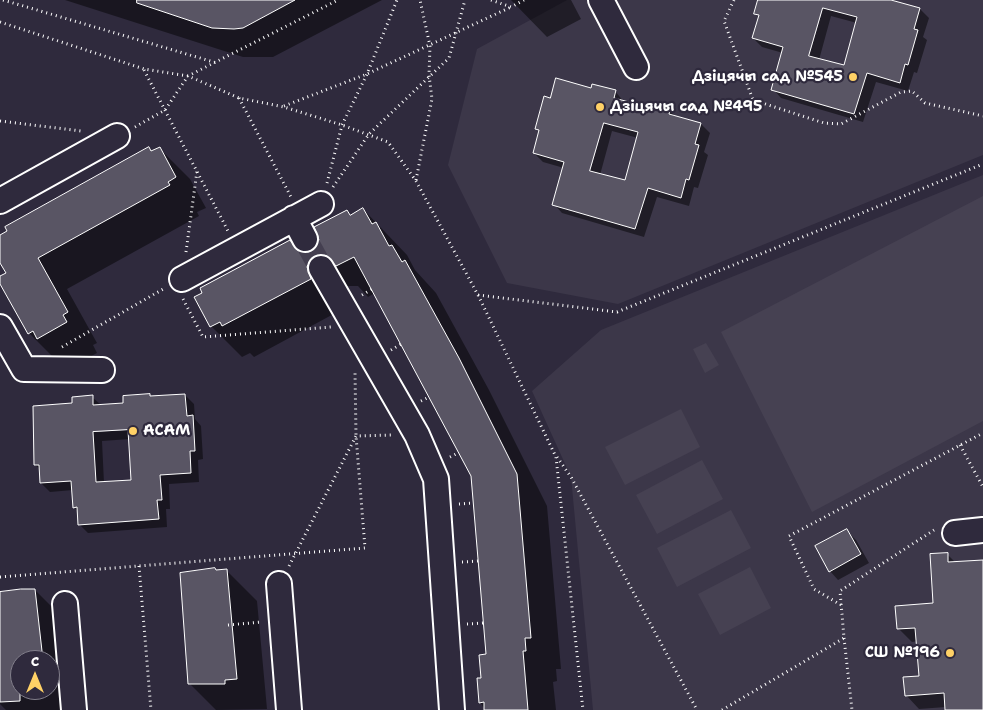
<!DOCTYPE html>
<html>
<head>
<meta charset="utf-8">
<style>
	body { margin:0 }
	#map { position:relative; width:983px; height:710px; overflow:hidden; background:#2f2a3d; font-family:"Shantell Sans",sans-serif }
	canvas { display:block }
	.north { position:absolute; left:10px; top:650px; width:50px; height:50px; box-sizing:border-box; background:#2f2a3d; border:1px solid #827f8b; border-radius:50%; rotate:0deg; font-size:14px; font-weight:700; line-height:20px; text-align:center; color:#fff }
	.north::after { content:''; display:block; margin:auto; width:18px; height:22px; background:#ffd166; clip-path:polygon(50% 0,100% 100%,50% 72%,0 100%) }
</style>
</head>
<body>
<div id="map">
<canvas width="983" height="710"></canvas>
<div class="north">С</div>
</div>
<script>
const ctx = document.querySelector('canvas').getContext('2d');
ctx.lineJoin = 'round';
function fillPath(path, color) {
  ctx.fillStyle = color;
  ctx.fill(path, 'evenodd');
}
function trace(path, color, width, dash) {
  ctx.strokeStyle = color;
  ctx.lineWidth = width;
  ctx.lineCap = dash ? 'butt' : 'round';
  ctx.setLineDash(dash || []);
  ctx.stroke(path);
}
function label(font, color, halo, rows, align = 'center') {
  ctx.font = font + ' "Shantell Sans",sans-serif';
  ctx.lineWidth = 4.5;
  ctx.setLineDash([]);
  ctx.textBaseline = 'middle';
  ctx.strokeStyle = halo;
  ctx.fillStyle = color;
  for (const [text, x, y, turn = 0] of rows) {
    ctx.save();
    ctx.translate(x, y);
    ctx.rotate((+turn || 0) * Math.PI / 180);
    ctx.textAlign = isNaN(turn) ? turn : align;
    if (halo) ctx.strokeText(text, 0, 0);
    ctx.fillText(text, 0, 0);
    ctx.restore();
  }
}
fillPath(new Path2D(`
	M567,0H983V155L618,304L507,283L448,165L477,49Z
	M983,175V710H593L571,477L532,391L601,330Z`), '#3c3749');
fillPath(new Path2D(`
	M983,196V421L812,512L721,332Z
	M706,343L719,365L705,373L693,349Z
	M681,409L700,447L625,485L605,447Z
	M702,460L723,499L657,534L636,495Z
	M731,510L751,548L677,587L657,548Z
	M750,567L771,608L720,635L698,594Z`), '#464152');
fillPath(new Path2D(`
	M65,0H382L273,57H243Z
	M511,0H571L581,19L547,37Z
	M759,0H893L920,9L929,18L923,37L927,40L917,73L914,72L908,91L876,82L863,122L781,98L773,89L783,53L762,47L753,38L759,17L756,13ZM831,16L857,23L845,67L819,60Z
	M592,90L615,91L624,102L649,109L670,111L676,117L701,124L710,133L704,152L708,155L698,188L694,187L689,206L657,197L644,237L562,213L554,204L564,168L543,162L534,153L540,132L536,128L551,99ZM612,131L638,138L626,182L600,175Z
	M159,148L190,179L206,208L197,212L199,216L67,289L97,343L93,345L97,353L69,368L59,363L29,333L0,281V278L8,273L0,260V236L149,149L152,152Z
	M363,209L407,255L415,270L436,293L489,390L547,506L561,669H556L557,681L553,682L556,710H485L480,702L487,655L472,475L375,293L368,297L358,286H346L340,292L341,310L254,357L250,353L242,357L211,326L290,241L301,253L313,252L347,211L351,216Z
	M185,395L194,404L195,419L201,426L203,459L198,460L199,482L169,484L170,509H166L167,527L88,533L79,524L78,512L74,507L73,490L50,492L41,483L40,469L35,465L74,404L92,397L101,405ZM130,439L133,481L104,483L102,441Z
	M847,531L856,540L869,563L838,580L830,571Z
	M947,554L956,563L983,561V710H946V707L919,709L906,695L920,677L918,641L912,642L898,628L935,605Z
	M227,571L257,601L267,709L216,710L189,683L217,572Z
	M35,590L65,620L73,710H6L0,704V593ZM20,660H50V690H20Z`), '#0007');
const building = new Path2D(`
	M137,0H295L243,28L234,29L212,28L137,3Z
	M758,0H891L920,8L914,29L918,30L908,65L905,64L900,83L867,73L854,114L771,90L783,47L752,38L759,15L754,14ZM823,8L857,17L844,65L809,56Z
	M556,78L591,88L592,84L616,90L614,98L648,107L649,104L670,110L669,114L701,123L695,144L699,145L689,180L686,179L681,198L648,188L635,229L552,205L564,162L533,153L539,130L535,129L544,96L550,98ZM604,123L638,132L625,180L590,171Z
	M149,147L151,151L160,147L176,177L168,182L170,185L38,258L68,312L63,315L67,322L37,339L33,331L28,334L0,284V276L6,273L0,263V235L7,231L5,227Z
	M363,208L372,224L376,222L389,246L392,245L402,262L405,260L459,358L517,474L531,638H525L526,651H523L528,710H484V702L479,703L477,678H481L479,655L486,654L471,476L354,257L336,266L327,256H315L309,261L307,267L311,279L222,326L220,322L210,327L194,297L202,293L200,288L290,240L298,251L305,253L312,251L319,240L314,227L347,210L350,215Z
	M150,394V396L185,394L187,416L193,415L195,451H190L191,473L160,475L162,500H157L159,519L78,525L77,507L73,508L71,481L40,483L39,465H34L33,406L72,403V397L93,395V405L123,403V396ZM128,430L131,480L96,482L93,432Z
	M847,529L861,554L829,572L815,546Z
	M948,553V562L983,560V710H945L944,693L905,696L903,677L919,676L915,628L897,629L895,606L933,603L930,554Z
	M215,568L216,570L227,569L237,679L225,680V684H188L180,573Z
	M21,589H35L43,660H20V701L0,702V592Z`);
fillPath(building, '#595564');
trace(building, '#fff', 1);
trace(new Path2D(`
	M305,239L321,268`), '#443f50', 24, [24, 12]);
const minor = new Path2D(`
	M601,0L636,67
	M0,201L117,136
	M294,218L305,239
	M321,268L417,435L436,479L452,710
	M182,279L321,204
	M0,327L24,369L102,370
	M955,533L983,530
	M279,584L289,710
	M65,604L74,710`);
trace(minor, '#fff', 28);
trace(new Path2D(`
	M3,0L217,63
	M491,0L511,7L524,0
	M734,0L724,21L753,100L824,123L841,124L901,92L912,91L925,103L983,116
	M0,22L144,69L188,76L239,98L284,107L342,125L388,142L416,181L478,295L556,457L583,710
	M144,70L228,231
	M239,98L291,197
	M284,106L367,74L511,7
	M0,121L81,131
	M135,127L165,110L188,76L338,0
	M416,180L432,99L429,75L430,46L420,0
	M327,183L342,125L367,74L397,0
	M333,187L369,134L449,58L465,0
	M186,252L197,171
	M362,295L372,289
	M478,295L617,312L983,164
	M183,299L203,337L331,327
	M62,347L165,288
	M391,350L401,344
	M421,401L429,397
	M960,445L983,487
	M450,457L458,453
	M557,457L571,477L697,710
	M459,504L473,503
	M462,562L479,561
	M139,566L151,710
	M289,566L356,436L393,435
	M0,577L365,548L356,436L355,372
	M841,605L814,589L789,536L983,433
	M467,624L484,623
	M228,625L262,622
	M844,638L852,710
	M722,710L844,638L840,591L934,530`), '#fff', 3, [1, 4]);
trace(minor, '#2f2a3d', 24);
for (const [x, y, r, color] of [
	[853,77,5,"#ffd166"],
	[600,107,5,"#ffd166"],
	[133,431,5,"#ffd166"],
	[950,653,5,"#ffd166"]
]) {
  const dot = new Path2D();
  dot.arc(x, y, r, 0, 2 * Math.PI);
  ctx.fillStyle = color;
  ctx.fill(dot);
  trace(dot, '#2f2a3d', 2);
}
label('bold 15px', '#fff', '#2f2a3d', [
	["Дзіцячы сад №545",843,77],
	["Дзіцячы сад №495",610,107,"left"],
	["АСАМ",143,431,"left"],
	["СШ №196",940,653]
], 'right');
</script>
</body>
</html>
